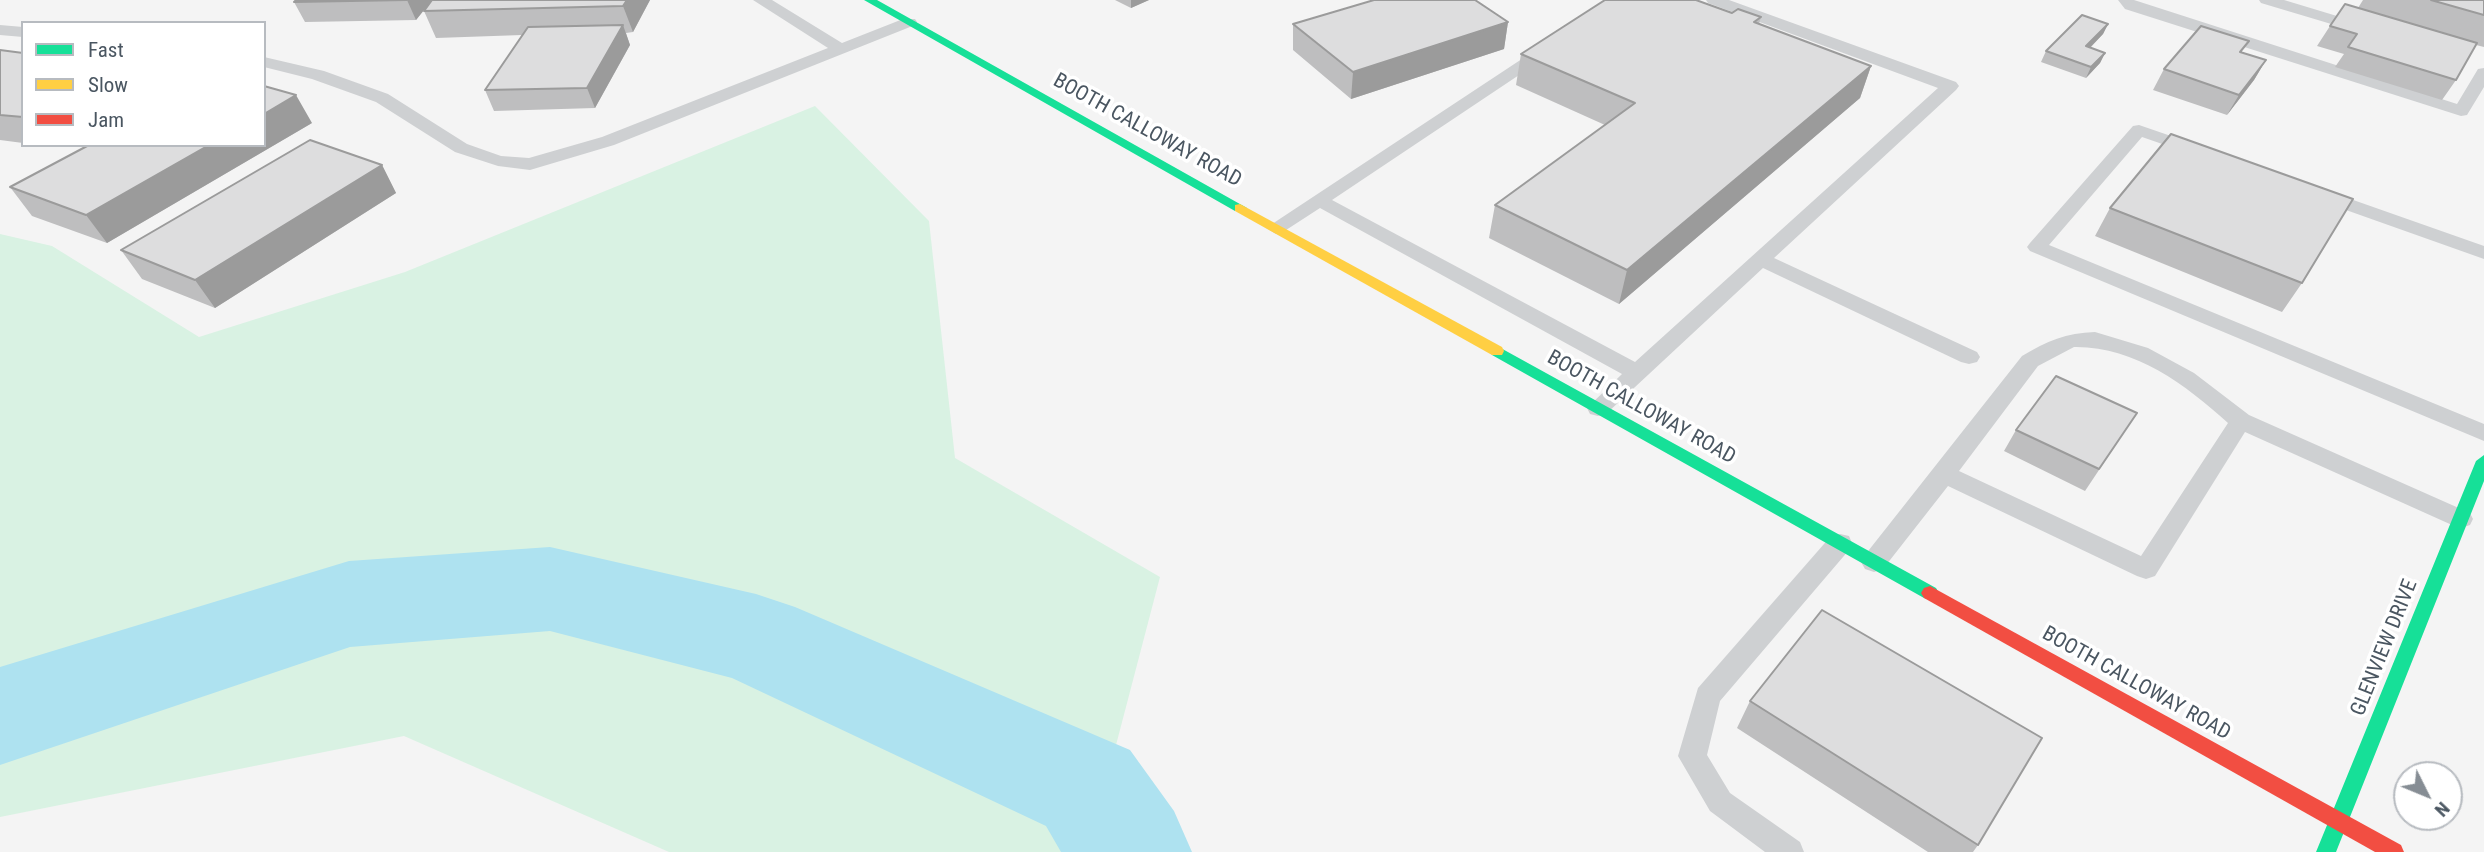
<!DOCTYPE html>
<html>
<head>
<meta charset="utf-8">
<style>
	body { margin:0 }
	#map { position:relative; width:2484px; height:852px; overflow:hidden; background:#f4f4f4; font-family:"Roboto Condensed",sans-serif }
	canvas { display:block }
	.legend { position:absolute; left:21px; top:21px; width:245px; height:126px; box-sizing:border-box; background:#fff; border:2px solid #b7bbc0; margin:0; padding:9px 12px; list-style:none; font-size:21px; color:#4a5661 }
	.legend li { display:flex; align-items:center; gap:14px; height:35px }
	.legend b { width:35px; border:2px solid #b7bbc0 }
	.north { position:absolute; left:2393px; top:761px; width:70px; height:70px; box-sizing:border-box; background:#fff; border:2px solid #b7bbc0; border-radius:50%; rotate:133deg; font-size:19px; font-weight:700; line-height:28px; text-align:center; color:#4a5661 }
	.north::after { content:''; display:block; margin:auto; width:24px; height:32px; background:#868d94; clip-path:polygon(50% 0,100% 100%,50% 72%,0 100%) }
</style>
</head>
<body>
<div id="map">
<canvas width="2484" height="852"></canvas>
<ul class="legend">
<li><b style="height:9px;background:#16e098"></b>Fast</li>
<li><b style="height:9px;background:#ffcf43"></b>Slow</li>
<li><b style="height:9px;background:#f24e42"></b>Jam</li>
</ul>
<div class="north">N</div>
</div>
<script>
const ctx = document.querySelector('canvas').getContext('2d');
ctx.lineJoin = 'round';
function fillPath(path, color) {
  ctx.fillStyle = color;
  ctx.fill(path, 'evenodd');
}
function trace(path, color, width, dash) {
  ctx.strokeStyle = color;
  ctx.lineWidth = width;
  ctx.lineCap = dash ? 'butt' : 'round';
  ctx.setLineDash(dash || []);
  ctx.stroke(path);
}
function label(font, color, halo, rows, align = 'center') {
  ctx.font = font + ' "Roboto Condensed",sans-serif';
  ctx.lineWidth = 7;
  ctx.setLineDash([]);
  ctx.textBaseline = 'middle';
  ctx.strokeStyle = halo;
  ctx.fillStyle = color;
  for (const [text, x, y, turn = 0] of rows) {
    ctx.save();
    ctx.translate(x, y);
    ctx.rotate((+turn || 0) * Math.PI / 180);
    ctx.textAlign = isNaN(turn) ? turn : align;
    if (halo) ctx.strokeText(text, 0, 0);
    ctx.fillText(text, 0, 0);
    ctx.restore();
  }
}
fillPath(new Path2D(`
	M815,106L929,221L955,458L1160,577L1088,852H669L404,736L0,817V234L52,246L199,337L405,272Z`), '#d9f2e3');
fillPath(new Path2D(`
	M550,547L756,594L795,607L1130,750L1174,811L1192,852H1061L1046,826L732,678L550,631L350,647L0,765V667L349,561Z`), '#aee2f0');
fillPath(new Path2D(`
	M753,0H772L842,43L903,19H915L917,22L915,25L614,145L530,170L498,166L455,152L376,102L312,79L264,67V57L324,71L388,94L467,144L501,156L529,158L602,137L828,48Z
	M1706,0H1729L1956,82L1959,86L1956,90L1774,258L1977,352L1980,357L1977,362L1969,364L1961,362L1763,268L1606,414L1598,416L1590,414L1587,408L1622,374L1320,208L1283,232L1276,234L1266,228L1537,49H1549L1551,52L1549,55L1332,200L1635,362L1938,88L1708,3Z
	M2118,0H2134L2457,104L2478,69L2484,68V87L2467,115L2461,116L2125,9Z
	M2259,0H2284L2370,26L2372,29L2364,34L2358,32L2261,3Z
	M0,25L23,27V37L0,35Z
	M2139,125L2200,146L2203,150L2194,155L2142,137L2049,245L2484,424V441L2030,251L2027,247L2030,243L2133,126Z
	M2322,189L2484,246V259L2315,199L2313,195Z
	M2095,332L2148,348L2194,373L2249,415L2470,513L2473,519L2470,525L2461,528L2452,525L2245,432L2155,576L2146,579L2137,576L1948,486L1883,569L1874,572L1865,569L1861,562L1865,555L2022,356C2047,341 2066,333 2095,332ZM2074,347C2134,346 2185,384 2228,423L2141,556L1959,471L2038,366Z
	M1840,534L1849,536L1852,543L1849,550L1720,701L1707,755L1730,793L1800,842L1804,852H1765L1710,811L1678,756L1698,688L1831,536Z`), '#ced0d2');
fillPath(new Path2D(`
	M864,0H877L1247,208L1245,211H1235Z
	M1497,346L1936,588L1939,593L1936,598L1930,600L1924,598L1492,355L1490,351L1492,347Z
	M2484,455V481L2336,852H2316L2476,461Z`), '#16e098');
fillPath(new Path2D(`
	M1240,204L1502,347L1504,351L1502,355H1492L1235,211V205Z`), '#ffcf43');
fillPath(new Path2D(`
	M1930,586L2401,845L2404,852H2375L1924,598L1921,593L1924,588Z`), '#f24e42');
fillPath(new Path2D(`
	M432,0L416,20L305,22L294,2Z
	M432,0H650L633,32L626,33L630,45L595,108L494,111L485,90L522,35L436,38L424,11Z
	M1115,0H1149L1131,8Z
	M2363,0H2484V47L2476,45L2456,80L2442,100L2335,67L2344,54L2317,46L2330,26L2358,8Z
	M1761,17L1759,24L1871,66L1860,98L1619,304L1489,238L1495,205L1605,125L1516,85L1521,54Z
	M1508,22L1504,49L1351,99L1293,50V24Z
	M2108,24L2103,34L2090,48L2105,53L2100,63L2086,78L2041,62L2046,51Z
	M0,50L23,53V143L0,140Z
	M2242,53L2266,60L2254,80L2227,115L2153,90L2164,69Z
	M312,123L107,243L32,216L10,187Z
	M382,165L396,193L215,308L142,279L121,250Z
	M2110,208L2302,283L2282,312L2095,236Z
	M2137,413L2085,491L2004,451L2016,430Z
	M1750,701L1978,845L1973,852H1928L1737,728Z`), '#bebebf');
fillPath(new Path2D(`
	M407,0H432L416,20Z
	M627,0H650L633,32L623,6Z
	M1131,0H1149L1131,8Z
	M1508,22L1504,49L1351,99L1353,72Z
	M2108,24L2103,34L2081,57L2086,46Z
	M623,25L630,45L595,108L587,88Z
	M2105,53L2100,63L2086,78L2091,67Z
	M2266,60L2254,80L2227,115L2239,95Z
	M1871,66L1860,98L1619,304L1627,270Z
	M296,95L312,123L107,243L86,215L209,145H264V114Z
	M382,165L396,193L215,308L195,280Z`), '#9b9b9b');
const building = new Path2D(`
	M296,0H407L294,2Z
	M432,0H627L623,6L424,11Z
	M1374,0H1475L1508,22L1353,72L1293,24Z
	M1605,0H1696L1732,13L1738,9L1761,17L1754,22L1871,66L1627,270L1495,205L1635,103L1521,54Z
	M2431,0H2484V15Z
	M2345,4L2477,43L2456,80L2348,47L2357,34L2330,26Z
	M2082,15L2108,24L2086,46L2105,53L2091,67L2046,51Z
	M623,25L587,88L485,90L528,27Z
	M2201,26L2249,41L2240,52L2266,60L2239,95L2164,69Z
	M0,50L23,53V117L0,115Z
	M264,86L296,95L264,114Z
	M2171,134L2353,199L2302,283L2110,208Z
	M310,140L382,165L195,280L121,250Z
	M89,145H209L86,215L10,187Z
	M2056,376L2137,413L2099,469L2016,430Z
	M1822,610L2042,738L1978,845L1750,701Z`);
fillPath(building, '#ddddde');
trace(building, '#9b9b9b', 2);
label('21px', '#4a5661', '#fff', [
	["BOOTH CALLOWAY ROAD",1147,131,29],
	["BOOTH CALLOWAY ROAD",1641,408,29],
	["GLENVIEW DRIVE",2385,648,-68],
	["BOOTH CALLOWAY ROAD",2136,684,29]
]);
</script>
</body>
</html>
